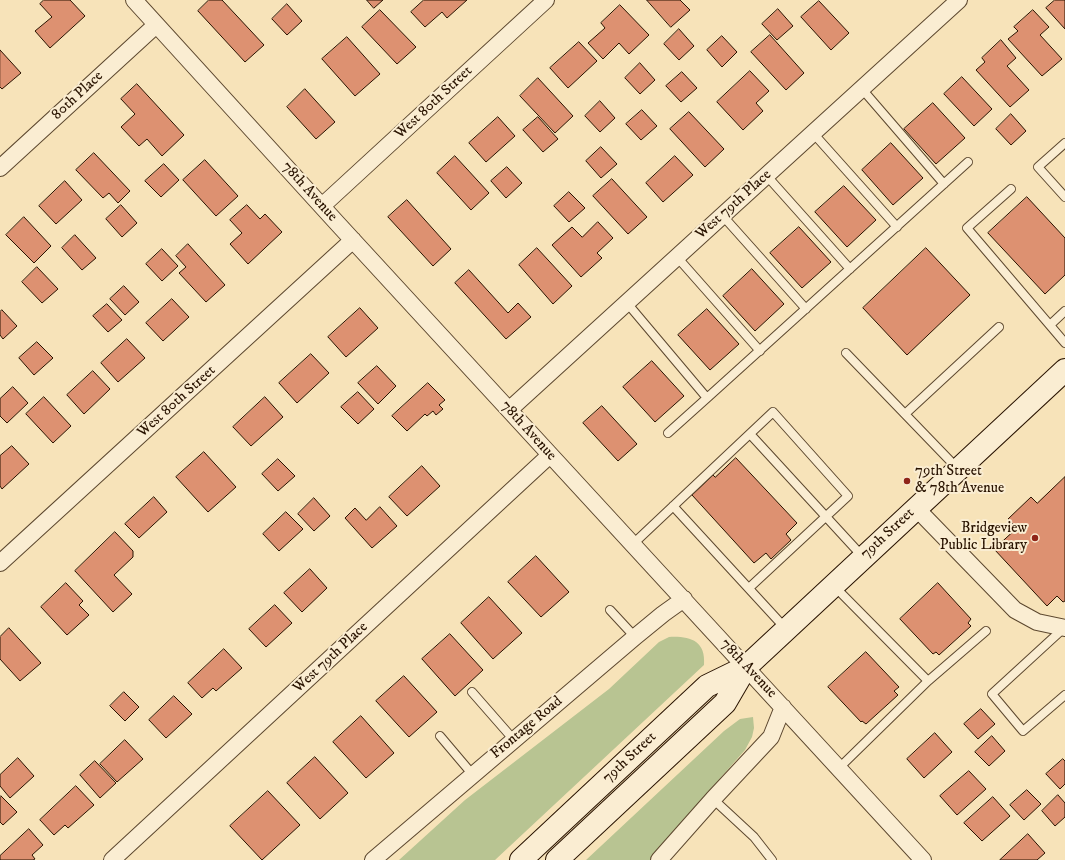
<!DOCTYPE html>
<html>
<head>
<meta charset="utf-8">
<style>
	body { margin:0 }
	canvas { display:block; background:#f7e3b9 }
</style>
</head>
<body>
<canvas width="1065" height="860"></canvas>
<script>
const ctx = document.querySelector('canvas').getContext('2d');
ctx.lineJoin = 'round';
function fillPath(path, color) {
  ctx.fillStyle = color;
  ctx.fill(path, 'evenodd');
}
function trace(path, color, width, dash) {
  ctx.strokeStyle = color;
  ctx.lineWidth = width;
  ctx.lineCap = dash ? 'butt' : 'round';
  ctx.setLineDash(dash || []);
  ctx.stroke(path);
}
function label(font, color, halo, rows, align = 'center') {
  ctx.font = font + ' "IM FELL DW Pica",serif';
  ctx.lineWidth = 4;
  ctx.setLineDash([]);
  ctx.textBaseline = 'middle';
  ctx.strokeStyle = halo;
  ctx.fillStyle = color;
  for (const [text, x, y, turn = 0] of rows) {
    ctx.save();
    ctx.translate(x, y);
    ctx.rotate((+turn || 0) * Math.PI / 180);
    ctx.textAlign = isNaN(turn) ? turn : align;
    if (halo) ctx.strokeText(text, 0, 0);
    ctx.fillText(text, 0, 0);
    ctx.restore();
  }
}
fillPath(new Path2D(`
	M669,637C689,636 706,640 704,665L495,860H399L465,800L609,689L659,642Z
	M753,717L754,728L752,737L745,750L701,800L651,860H586L724,731L740,719Z`), '#b8c492');
const building = new Path2D(`
	M44,0H70L85,16L50,48L35,31L52,17L40,4Z
	M209,0H222L264,45L245,62L198,11Z
	M367,0H383L374,8Z
	M424,0H467L447,18L442,12L425,27L411,12Z
	M647,0H680L690,10L671,27Z
	M1055,0H1065V29L1046,8Z
	M819,1L849,33L831,50L801,17Z
	M287,4L302,21L287,35L272,19Z
	M620,5L649,35L629,54L619,43L603,59L588,43L605,28L601,23Z
	M778,9L793,26L777,40L762,24Z
	M380,10L416,47L397,64L362,27Z
	M1033,10L1049,27L1040,35L1062,59L1042,76L1008,39L1018,31L1014,27Z
	M679,29L694,46L679,60L664,44Z
	M770,35L804,73L786,90L751,52Z
	M722,36L737,52L722,67L707,50Z
	M347,37L380,74L355,96L322,59Z
	M1001,40L1016,58L1007,66L1029,90L1010,107L976,70L985,62L982,58Z
	M579,42L597,61L568,88L550,68Z
	M0,50L21,73L2,89L0,87Z
	M640,63L655,80L640,94L625,78Z
	M750,71L769,91L756,103L763,111L743,130L717,102Z
	M682,72L697,88L681,102L666,86Z
	M962,77L992,109L974,126L944,94Z
	M538,78L573,116L555,133L520,96Z
	M137,84L184,135L162,156L147,139L139,146L121,127L135,114L121,99Z
	M305,89L335,122L316,139L287,107Z
	M600,101L615,118L600,132L585,116Z
	M933,103L965,138L936,164L904,129Z
	M642,110L657,126L641,140L626,124Z
	M689,112L724,149L705,167L670,129Z
	M1011,114L1026,131L1011,145L996,129Z
	M498,117L515,136L486,162L469,143Z
	M538,117L558,139L543,152L523,130Z
	M891,143L923,178L893,205L862,170Z
	M601,147L617,164L601,178L586,161Z
	M94,153L130,191L118,203L109,193L103,198L76,170Z
	M455,156L489,193L471,210L437,173Z
	M675,156L693,175L663,202L646,183Z
	M205,160L238,196L216,216L183,180Z
	M164,164L179,180L161,197L145,181Z
	M507,167L522,183L506,198L491,181Z
	M612,179L647,217L628,234L593,196Z
	M65,181L82,200L56,224L39,206Z
	M844,186L876,220L847,247L815,212Z
	M569,192L585,208L569,222L554,206Z
	M1027,197L1065,238V275L1045,294L988,233Z
	M407,200L451,249L433,266L388,217Z
	M121,205L137,223L122,237L106,219Z
	M247,205L260,219L265,214L282,232L248,264L230,244L242,233L230,220Z
	M24,217L51,246L34,263L6,235Z
	M598,222L613,238L597,253L602,258L581,277L552,245L572,227L582,237Z
	M799,227L831,262L802,288L770,253Z
	M75,235L96,258L82,270L62,248Z
	M188,244L225,285L206,302L179,273L186,267L176,256Z
	M537,248L572,286L553,304L519,265Z
	M926,248L970,295L907,355L863,308Z
	M162,249L178,266L162,281L146,264Z
	M37,267L58,289L42,303L22,282Z
	M752,269L784,304L755,331L723,296Z
	M469,270L508,313L518,303L531,317L506,339L455,283Z
	M124,286L139,302L125,315L110,299Z
	M172,299L189,317L163,341L146,323Z
	M107,304L122,320L108,332L93,316Z
	M360,308L378,328L346,357L328,337Z
	M707,309L739,344L710,370L678,335Z
	M2,310L17,326L3,339L0,335V312Z
	M127,339L145,358L118,382L101,363Z
	M37,342L53,358L34,375L19,358Z
	M311,354L329,373L297,403L279,383Z
	M652,361L684,396L655,422L623,387Z
	M377,366L396,386L378,404L358,383Z
	M93,371L110,389L84,414L67,395Z
	M428,383L445,400L439,405L443,409L436,415L433,411L427,416L425,414L407,431L392,416Z
	M13,387L28,403L7,423L0,416V399Z
	M358,392L374,409L358,424L341,407Z
	M44,397L71,426L53,443L26,414Z
	M265,397L283,417L251,446L233,427Z
	M602,406L637,444L618,461L583,423Z
	M12,446L29,464L2,489L0,486V456Z
	M204,452L236,487L208,512L176,477Z
	M736,458L797,523L786,534L791,540L771,559L766,553L754,563L692,495L713,475L715,477Z
	M278,459L295,476L278,491L262,474Z
	M422,466L440,486L407,516L389,497Z
	M1065,477V601L1063,602L1057,596L1047,606L994,549L1017,528L1008,519L1031,497L1037,503Z
	M154,497L167,512L139,538L125,524Z
	M314,498L330,516L314,531L298,514Z
	M380,507L397,526L372,548L345,518L355,508L366,520Z
	M286,512L303,529L279,551L263,534Z
	M115,532L133,551V557L114,575L132,594L113,612L75,571Z
	M536,556L569,592L541,617L508,582Z
	M310,569L327,588L302,612L284,593Z
	M66,583L83,601L79,605L89,615L67,635L41,607Z
	M938,583L971,619L968,623L971,626L939,655L936,652L933,654L900,619Z
	M489,597L522,633L493,659L461,623Z
	M275,605L292,623L266,647L249,629Z
	M9,628L41,663L20,681L0,659V637Z
	M450,634L483,670L455,696L422,659Z
	M224,649L242,668L216,691L213,688L202,698L188,683Z
	M866,652L899,687L894,691L898,695L866,724L862,721L861,722L828,687Z
	M404,676L437,712L409,737L376,701Z
	M124,692L139,707L125,721L110,706Z
	M174,696L192,714L166,738L149,720Z
	M981,709L995,724L978,739L964,724Z
	M361,716L394,753L366,778L333,742Z
	M935,733L952,752L924,778L907,759Z
	M992,736L1005,751L989,766L975,752Z
	M125,740L143,759L117,782L100,764Z
	M315,757L348,793L320,819L287,783Z
	M18,758L34,776L10,798L0,786V775Z
	M1063,759L1065,761V784L1060,789L1046,774Z
	M95,761L116,783L100,798L80,775Z
	M969,771L986,789L957,815L940,796Z
	M76,786L94,805L68,828L65,825L54,835L40,820Z
	M1027,790L1041,804L1024,820L1010,805Z
	M268,791L300,825L262,860L230,826Z
	M1058,795L1065,803V817L1055,826L1042,811Z
	M1,796L17,812L3,825L0,822V797Z
	M993,797L1010,816L982,841L964,823Z
	M29,829L43,845L32,855L35,859L33,860H0V856Z
	M1028,834L1045,853L1037,860H1000Z`);
fillPath(building, '#dd9171');
trace(building, '#291300', 1);
const lane = new Path2D(`
	M862,89L944,184
	M813,133L897,227
	M1065,143L1038,167L1065,197
	M766,175L850,269
	M1011,189L967,228L1065,343
	M722,215L806,309
	M677,257L760,351
	M627,303L707,398L968,162
	M1050,325L1065,311
	M846,353L957,468
	M905,414L999,327
	M668,433L707,398
	M750,434L863,557
	M673,506L786,629
	M633,544L773,412L848,496L749,588
	M834,586L928,681L839,768
	M610,610L635,637
	M1064,628L992,694L1023,731L1065,695
	M928,681L986,631
	M472,692L514,740
	M440,736L473,775
	M713,799L754,837L772,860`);
const street = new Path2D(`
	M134,0L337,223L923,860
	M0,168L156,25
	M322,206L546,0
	M509,410L959,0
	M916,508L1015,610L1037,622L1065,628
	M0,563L353,240
	M112,860L550,455
	M373,860L635,637L663,614L684,599
	M659,860L713,799L771,737L783,707`);
const secondary = new Path2D(`
	M521,860L707,686L746,667L1065,370
	M557,860L725,703L746,667`);
trace(lane, '#5c472e', 10);
trace(street, '#5c472e', 18);
trace(secondary, '#291300', 24);
trace(lane, '#faedd2', 8);
trace(street, '#faedd2', 16);
trace(secondary, '#faedd2', 22);
for (const [x, y, r, color] of [
	[907,481,4,"#8f2418"],
	[1035,538,4,"#8f2418"]
]) {
  const dot = new Path2D();
  dot.arc(x, y, r, 0, 2 * Math.PI);
  ctx.fillStyle = color;
  ctx.fill(dot);
  trace(dot, '#faedd2', 1.5);
}
label('15px', '#291300', '#faedd2', [
	["80th Place",78,96,-43],
	["West 80th Street",434,103,-43],
	["78th Avenue",309,192,48],
	["West 79th Place",734,205,-42],
	["West 80th Street",177,402,-42],
	["78th Avenue",528,431,48],
	["79th Street",888,534,-43],
	["West 79th Place",331,658,-43],
	["78th Avenue",748,669,47],
	["Frontage Road",527,728,-40],
	["79th Street",630,758,-43]
]);
label('15px', '#291300', '#faedd2', [
	["79th Street",915,472],
	["& 78th Avenue",915,489],
	["Bridgeview",1027,529,"right"],
	["Public Library",1027,546,"right"]
], 'left');
</script>
</body>
</html>
